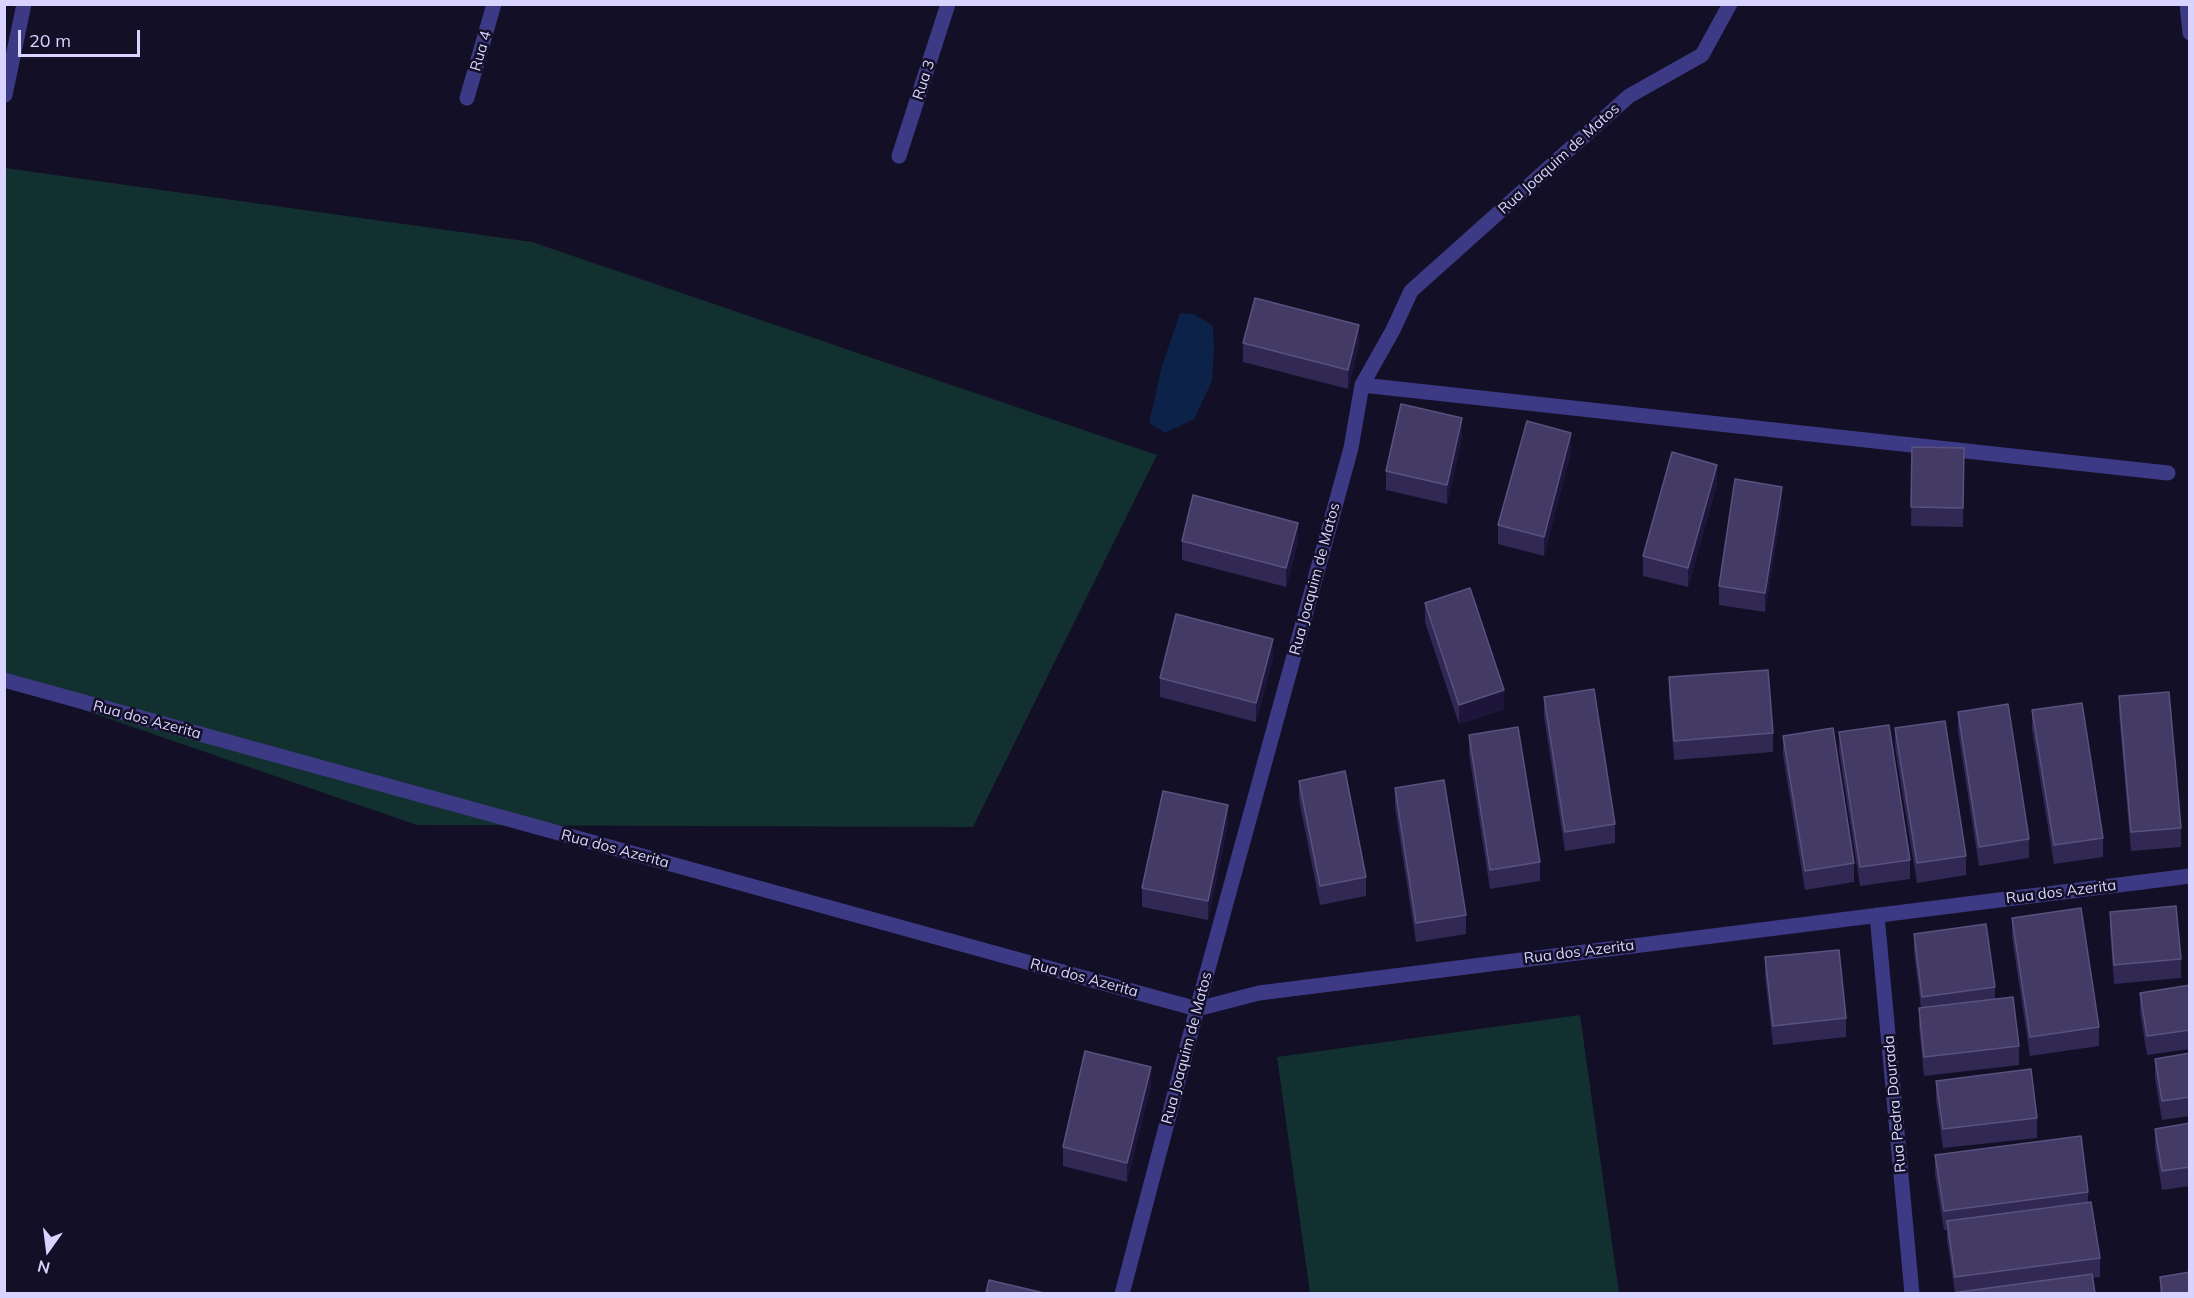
<!DOCTYPE html>
<html>
<head>
<meta charset="utf-8">
<style>
	body { margin:0 }
	#map { position:relative; width:2194px; height:1298px; overflow:hidden; background:#130f26; font-family:Mulish,sans-serif }
	canvas { display:block }
	.frame { position:absolute; inset:0; border:6px solid #d9d4ff; pointer-events:none }
	.north { position:absolute; left:18px; top:1220px; width:60px; height:60px; -webkit-text-stroke:4px #130f26; paint-order:stroke; rotate:194deg; font-size:16px; font-weight:700; line-height:24px; text-align:center; color:#d9d4ff }
	.north::after { content:''; display:block; margin:auto; width:21px; height:27px; background:#d9d4ff; clip-path:polygon(50% 0,100% 100%,50% 72%,0 100%) }
	.scale { position:absolute; left:18px; top:30px; width:122px; height:27px; box-sizing:border-box; border:3px solid #d9d4ff; border-top:0; padding-left:8px; font-size:18px; line-height:21px; white-space:nowrap; color:#d9d4ff; -webkit-text-stroke:4px #130f26; paint-order:stroke }
</style>
</head>
<body>
<div id="map">
<canvas width="2194" height="1298"></canvas>
<div class="frame"></div>
<div class="north">N</div>
<div class="scale">20 m</div>
</div>
<script>
const ctx = document.querySelector('canvas').getContext('2d');
ctx.lineJoin = 'round';
function fillPath(path, color) {
  ctx.fillStyle = color;
  ctx.fill(path, 'evenodd');
}
function trace(path, color, width, dash) {
  ctx.strokeStyle = color;
  ctx.lineWidth = width;
  ctx.lineCap = dash ? 'butt' : 'round';
  ctx.setLineDash(dash || []);
  ctx.stroke(path);
}
function label(font, color, halo, rows, align = 'center') {
  ctx.font = font + ' Mulish,sans-serif';
  ctx.lineWidth = 5;
  ctx.setLineDash([]);
  ctx.textBaseline = 'middle';
  ctx.strokeStyle = halo;
  ctx.fillStyle = color;
  for (const [text, x, y, turn = 0] of rows) {
    ctx.save();
    ctx.translate(x, y);
    ctx.rotate((+turn || 0) * Math.PI / 180);
    ctx.textAlign = isNaN(turn) ? turn : align;
    if (halo) ctx.strokeText(text, 0, 0);
    ctx.fillText(text, 0, 0);
    ctx.restore();
  }
}
fillPath(new Path2D(`
	M5,168L532,242L1157,455L973,827L417,825L5,683Z
	M1580,1015L1619,1293H1310L1277,1057Z`), '#12302f');
fillPath(new Path2D(`
	M1180,313L1194,314L1213,326L1214,349L1212,381L1194,419L1165,433L1149,423L1162,366Z`), '#0c2248');
trace(new Path2D(`
	M2187,4L2190,33
	M5,95L24,4
	M467,98L494,4
	M899,156L948,4
	M1362,385L2168,473
	M4,680L1197,1009L1259,993L2190,876
	M1877,915L1912,1294
	M1122,1294L1197,1009L1351,448L1362,385L1393,330L1411,291L1629,96L1702,55L1730,4`), '#3d3a85', 15);
fillPath(new Path2D(`
	M1243,343L1359,344L1348,389L1243,362Z
	M1462,437L1447,504L1386,490V471Z
	M1912,447L1964,448L1963,527L1911,526Z
	M1571,452L1544,556L1498,544V525Z
	M1717,484L1688,587L1643,576V556Z
	M1782,506L1765,612L1719,605V586Z
	M1182,541L1298,542L1286,587L1182,560Z
	M1425,603L1504,709L1459,724L1425,622Z
	M1273,658L1256,722L1160,697V678Z
	M1669,677L1773,733V752L1674,760L1669,697Z
	M2119,696L2181,828V847L2131,851L2119,715Z
	M1544,697L1615,824V843L1565,851L1544,716Z
	M2032,710L2103,838V857L2054,864L2032,729Z
	M1958,712L2029,839V858L1979,866L1958,731Z
	M1895,728L1966,856V875L1917,883L1895,747Z
	M1839,732L1910,860V879L1860,886L1839,751Z
	M1469,735L1540,862V881L1490,889L1469,754Z
	M1783,736L1854,863V882L1805,890L1783,755Z
	M1299,781L1366,877V896L1320,905L1299,800Z
	M1395,788L1466,915V934L1416,942L1395,807Z
	M1228,824L1208,920L1142,907V888Z
	M2110,912L2181,959V978L2114,984L2110,931Z
	M2012,918L2099,1027V1046L2030,1056L2012,937Z
	M1914,934L1995,987V999L2019,1046V1065L1924,1076L1919,1027V1008H1921L1914,953Z
	M1765,957L1846,1018V1037L1773,1045L1765,976Z
	M2190,985V1049L2147,1055L2140,1012V993Z
	M2190,1053V1116L2162,1120L2155,1078V1059Z
	M1936,1081L2037,1118V1138L1943,1148L1936,1100Z
	M1151,1086L1127,1182L1063,1166V1147Z
	M2190,1123V1186L2162,1190L2155,1148V1129Z
	M1935,1155L2088,1192V1202L2100,1258V1277L1955,1293L1947,1240V1230H1944L1935,1174Z
	M2160,1277L2190,1293H2160Z`), '#312854');
fillPath(new Path2D(`
	M1359,325V344L1348,389V370Z
	M1462,418V437L1447,504V485Z
	M1571,433V452L1544,556V537Z
	M1717,465V484L1688,587V568Z
	M1782,487V506L1765,612V593Z
	M1298,523V542L1286,587V568Z
	M1273,639V658L1256,722V703Z
	M1504,690V709L1459,724V705Z
	M1228,805V824L1208,920V901Z
	M1151,1067V1086L1127,1182V1163Z`), '#1d163a');
const building = new Path2D(`
	M1255,298L1359,325L1348,370L1243,343Z
	M1401,404L1462,418L1447,485L1386,471Z
	M1527,421L1571,433L1544,537L1498,525Z
	M1912,447L1964,448L1963,508L1911,507Z
	M1672,452L1717,465L1688,568L1643,556Z
	M1735,479L1782,487L1765,593L1719,586Z
	M1193,495L1298,523L1286,568L1182,541Z
	M1470,588L1504,690L1459,705L1425,603Z
	M1176,614L1273,639L1256,703L1160,678Z
	M1768,670L1773,733L1674,741L1669,677Z
	M1594,689L1615,824L1565,832L1544,697Z
	M2169,692L2181,828L2131,832L2119,696Z
	M2082,703L2103,838L2054,845L2032,710Z
	M2008,704L2029,839L1979,847L1958,712Z
	M1945,721L1966,856L1917,863L1895,728Z
	M1889,725L1910,860L1860,867L1839,732Z
	M1518,727L1540,862L1490,870L1469,735Z
	M1833,728L1854,863L1805,871L1783,736Z
	M1345,771L1366,877L1320,886L1299,781Z
	M1444,780L1466,915L1416,923L1395,788Z
	M1163,791L1228,805L1208,901L1142,888Z
	M2176,906L2181,959L2114,965L2110,912Z
	M2081,908L2099,1027L2030,1037L2012,918Z
	M1986,924L1995,987L1922,997L1914,934Z
	M1839,950L1846,1018L1773,1026L1765,957Z
	M2190,985V1030L2147,1036L2140,993Z
	M2013,997L2019,1046L1924,1057L1919,1008Z
	M1085,1051L1151,1067L1127,1163L1063,1147Z
	M2190,1053V1097L2162,1101L2155,1059Z
	M2031,1069L2037,1118L1943,1129L1936,1081Z
	M2190,1123V1167L2162,1171L2155,1129Z
	M2081,1136L2088,1192L1944,1211L1935,1155Z
	M2091,1202L2100,1258L1955,1277L1947,1221Z
	M2190,1272V1293H2162L2160,1277Z
	M2092,1274L2095,1293H1952Z
	M989,1280L1044,1293H986Z`);
fillPath(building, '#433a66');
trace(building, '#5a527e', 1.5);
label('15px', '#d9d4ff', '#130f26', [
	["Rua 4",481,51,-74],
	["Rua 3",924,80,-72],
	["Rua Joaquim de Matos",1559,159,-42],
	["Rua Joaquim de Matos",1315,579,-75],
	["Rua dos Azerita",147,720,15],
	["Rua dos Azerita",615,849,15],
	["Rua dos Azerita",2061,892,-7],
	["Rua dos Azerita",1579,952,-7],
	["Rua dos Azerita",1084,978,15],
	["Rua Joaquim de Matos",1187,1048,-75],
	["Rua Pedra Dourada",1895,1104,-95]
]);
</script>
</body>
</html>
